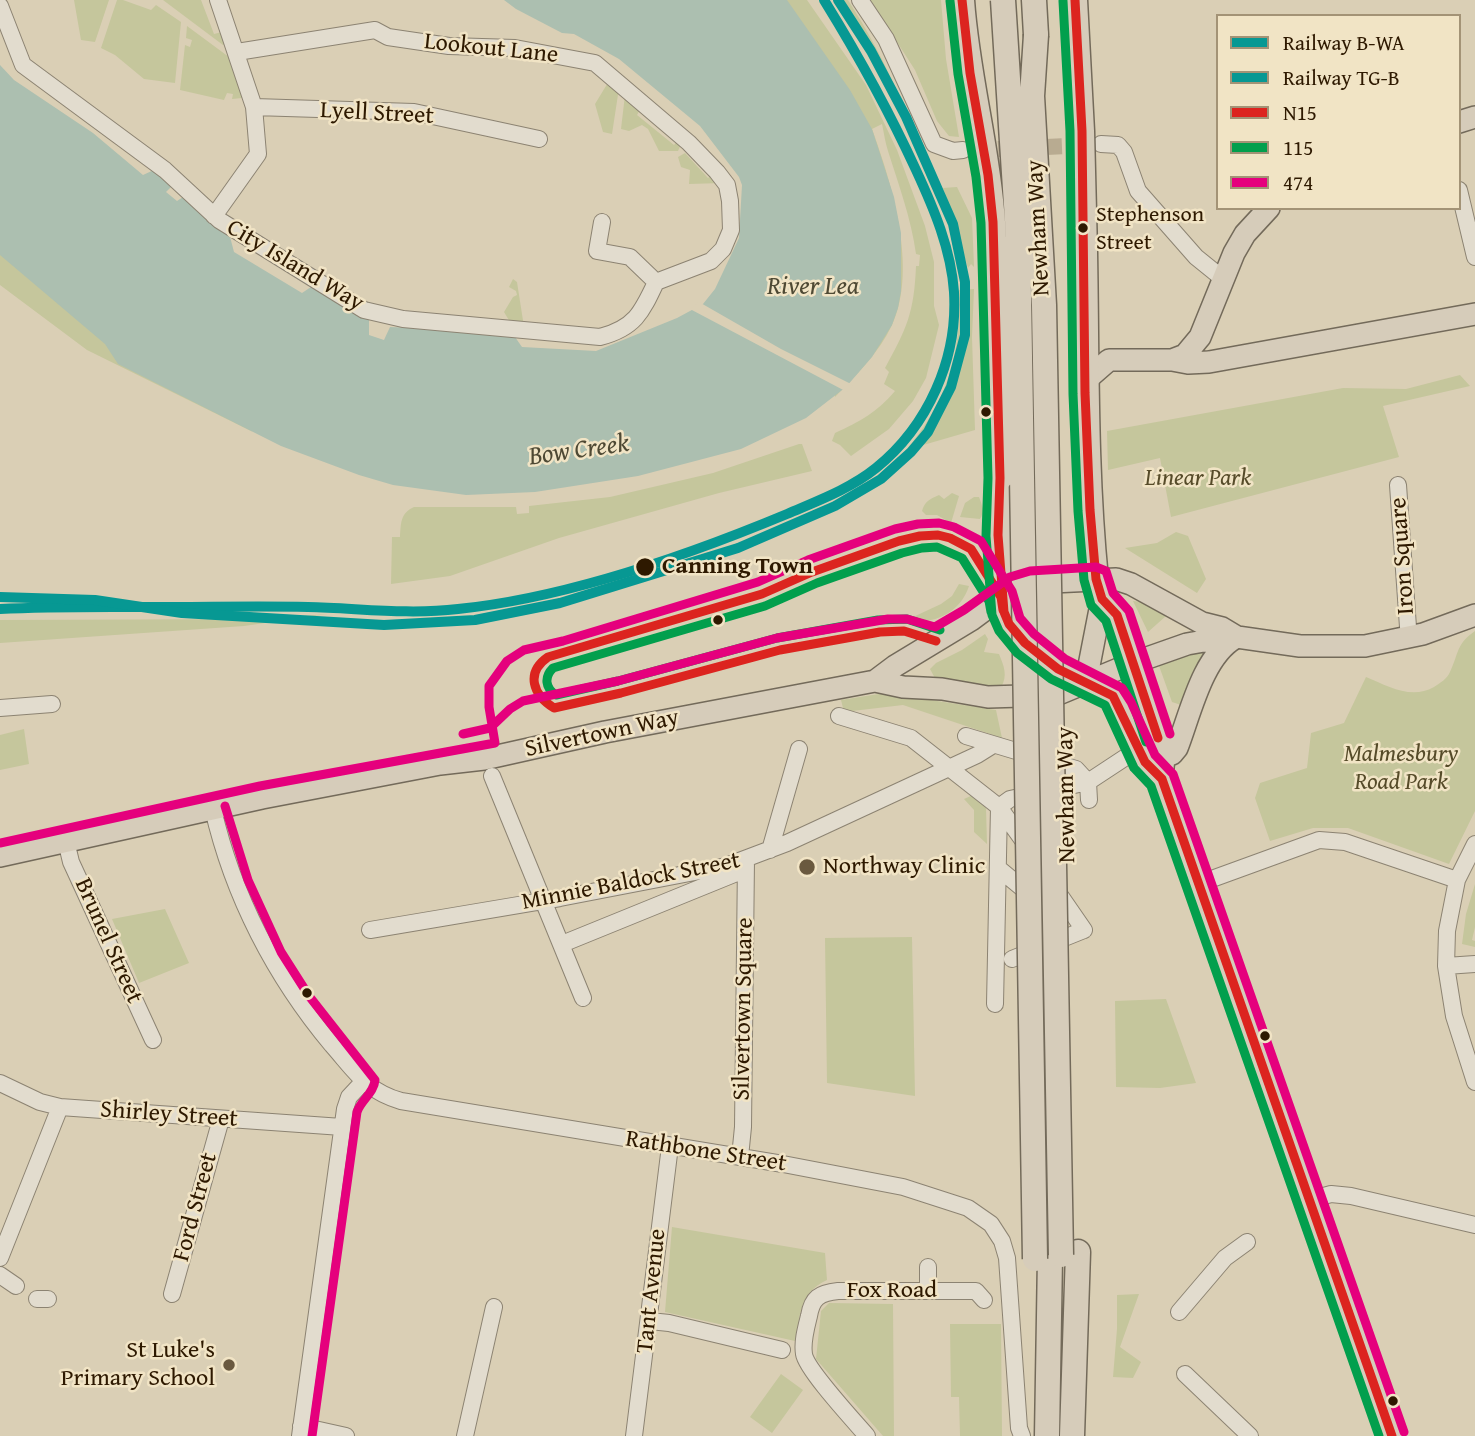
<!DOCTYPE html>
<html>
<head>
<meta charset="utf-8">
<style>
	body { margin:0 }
	#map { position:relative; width:1475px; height:1436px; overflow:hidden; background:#dacfb5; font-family:"Gentium Book Plus",serif }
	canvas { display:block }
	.legend { position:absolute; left:1216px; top:14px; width:245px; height:196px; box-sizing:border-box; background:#f1e4c5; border:2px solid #a39376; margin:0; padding:9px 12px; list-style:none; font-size:21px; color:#2e1900 }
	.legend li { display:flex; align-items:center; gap:14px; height:35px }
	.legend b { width:35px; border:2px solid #a39376 }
</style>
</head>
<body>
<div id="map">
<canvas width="1475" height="1436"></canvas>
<ul class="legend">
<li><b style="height:9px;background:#079893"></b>Railway B-WA</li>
<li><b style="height:9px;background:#079893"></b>Railway TG-B</li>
<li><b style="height:9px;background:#dc241f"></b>N15</li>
<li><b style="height:9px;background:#029f4d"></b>115</li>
<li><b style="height:9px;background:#e5007d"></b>474</li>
</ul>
</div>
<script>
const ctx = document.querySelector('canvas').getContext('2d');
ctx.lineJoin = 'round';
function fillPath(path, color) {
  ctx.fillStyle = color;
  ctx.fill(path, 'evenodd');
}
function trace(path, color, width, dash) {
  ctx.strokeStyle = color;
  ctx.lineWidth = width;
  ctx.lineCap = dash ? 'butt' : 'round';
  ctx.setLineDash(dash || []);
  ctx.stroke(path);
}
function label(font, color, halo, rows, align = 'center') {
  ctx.font = font + ' "Gentium Book Plus",serif';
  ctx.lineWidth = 5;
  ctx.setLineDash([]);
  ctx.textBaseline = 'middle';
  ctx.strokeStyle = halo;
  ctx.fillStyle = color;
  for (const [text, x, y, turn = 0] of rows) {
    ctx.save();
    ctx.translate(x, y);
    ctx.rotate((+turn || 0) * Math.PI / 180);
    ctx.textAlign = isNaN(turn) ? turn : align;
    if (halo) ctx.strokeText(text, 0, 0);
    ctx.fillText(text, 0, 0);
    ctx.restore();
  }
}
fillPath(new Path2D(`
	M74,0H109L95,42L81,40Z
	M117,0H123L151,10L156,5L181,22L175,83L144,79L115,55L101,48Z
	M163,0H201L214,34L222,32L227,44L223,45Z
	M756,0H807L866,85L897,150L925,226L934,262V306L939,325L926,378L913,401L889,429L851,456L840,445L832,441L835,433C861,421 876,413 895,391L884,384L889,372L885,368C907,328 914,313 916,266H919L920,255L916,254C911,218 899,186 888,151C885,142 884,133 882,124L872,129C892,184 918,269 892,325C879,353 856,375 835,397Z
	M839,0H848C885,58 912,118 930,185C907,120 881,55 839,0Z
	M870,0H941L946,59L959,137L949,136L937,121L915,70Z
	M187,26L233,60L242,98L232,99L233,94L227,93L224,100L180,90L185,45L190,47L192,40L186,38Z
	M609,81L619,88L612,134L603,132L595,104Z
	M625,95L641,108L637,115L674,145L679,139L682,142L678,151H659L648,129L642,125L629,131L621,129Z
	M685,153L708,178L714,173L722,183L689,184L690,170L681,167L678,157Z
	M957,187L972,218L974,267L971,264L968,268L943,188Z
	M0,233L253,432L87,350L0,285Z
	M513,279L517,282L524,327H513L504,312L513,297L517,295L516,291L509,287Z
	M974,289L972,337L975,430L906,450C947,402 962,353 959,290Z
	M1460,375L1470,386L1383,406L1399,457L1171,517L1160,458L1108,470L1107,431L1343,388L1406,389Z
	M799,444H802L812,471L719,493L559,538L450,576L391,584L392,537H400C401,524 400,513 414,507H516L517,514L529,513V506L610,497L713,473Z
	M952,493L959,496L951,523L937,515H926L922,511C925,501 930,499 939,495L944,499Z
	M974,497H979C982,505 985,512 980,519L960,517L965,503Z
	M1176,532L1188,536L1206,579L1197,593L1125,548L1157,543Z
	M959,584L969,586C960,613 936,623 909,622L911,618L941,604L952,596Z
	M1133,601L1142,602L1166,616L1148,632Z
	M328,614L244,626L0,643V620L261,619Z
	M1475,631V811L1449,864L1348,828H1313L1270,841L1255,798L1260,783L1307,768L1311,733L1344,723L1366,677C1388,686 1411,700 1434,687C1440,683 1447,679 1450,672C1459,653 1456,644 1475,631Z
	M985,634L988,639L984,652L999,654C1004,666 1008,676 1001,687H981L936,680L930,669L936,663L962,650Z
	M1205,650L1212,651L1187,707L1172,702L1158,663Z
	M885,693L996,710L1002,738L903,705L844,712L841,700Z
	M24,729L29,764L0,770V735Z
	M973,795L986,808L987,844L974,832V810L964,799Z
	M1475,884V927L1472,940L1475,941V947L1462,944L1466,914Z
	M165,909L189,963L139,983L112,919Z
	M912,937L915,1096L827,1083L825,938Z
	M1166,999L1196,1083L1160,1088L1116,1087L1115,1001Z
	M672,1227L825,1253L827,1280C799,1293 801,1314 795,1341L665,1312Z
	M1139,1294L1120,1347L1141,1362L1133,1378L1113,1377L1117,1329V1295Z
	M829,1303L893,1304L894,1436H883L816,1359L821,1311Z
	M950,1324H1001L1002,1436H960L959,1397H951Z
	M781,1374L803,1390L772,1433L750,1417Z`), '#c5c69c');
fillPath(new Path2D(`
	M504,0H787L850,90L872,129L894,197L901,233V291L898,308L892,325L872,357L846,387L806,418L741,449L638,476L535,492L466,495L393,485L359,475L281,446L118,364L105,344L0,255V65L14,80L93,133L143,175L156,169L174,184L166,192L177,201L186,195L229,233L234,252L302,293L314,285L369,318V335L384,340L390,327L442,329L515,337L522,347L596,351L677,318L703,304L715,289L739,238L742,185L739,177L700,126L619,59L574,34L562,33L516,9Z`), '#acbfb0');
fillPath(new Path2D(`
	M699,302L781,349L853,385L847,392L690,309Z`), '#dacfb5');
trace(new Path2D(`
	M974,150L1092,145`), '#b8ab91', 16, [16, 8]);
const minor = new Path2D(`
	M860,0L886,39L934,144L953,151L963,150
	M0,6L23,65L165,170L219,220L364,310L403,319L600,337C635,328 642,312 656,282
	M237,52L375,30L388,37L449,46L515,48L595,63L689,143L717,172L727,185L730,201L731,230L723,249L711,261L656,282
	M254,107L414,112L539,139
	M1101,144L1118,145L1124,152L1138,191L1196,257L1222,278
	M1459,190L1475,257
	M214,216L258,154L254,107L218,0
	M602,222L597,251L630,257L656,282
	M1398,485L1408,627
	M0,708L52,704
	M839,716L911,738L999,807L995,1004
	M966,736L1076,769L1088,782
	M492,776L583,998
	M1088,782L1089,800
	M213,809C233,896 275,977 332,1045C355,1071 366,1091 401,1101L783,1164L903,1187L968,1208L991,1224L1002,1241L1007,1258L1019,1428L1022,1436
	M66,841L71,862L153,1040
	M1475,844L1457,880L1447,931L1446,966L1454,1016L1475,1082
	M1027,846L999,807L1010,799L1088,782L1132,753
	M770,850L799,749
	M998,868L1033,897
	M1198,884L1319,840L1345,842L1457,880
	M1055,888L1084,930
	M370,930L560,898L726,866L787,843L977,755L993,745
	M562,944L744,870
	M1012,959L1084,930
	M1446,966L1475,964
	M0,1083L40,1102L60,1107L342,1127
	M740,1157L743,1127L746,860
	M1309,1200L1331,1194L1351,1196L1475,1225
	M0,1258L60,1107
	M0,1275L16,1286
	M928,1291V1267
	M172,1294L221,1119
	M37,1299H48
	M1179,1312L1225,1258L1247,1242
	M650,1321L669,1323L782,1350
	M1185,1374L1250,1436
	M301,1426L346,1436
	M300,1436L345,1109L349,1097L363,1082
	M465,1436L494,1307
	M634,1436L670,1146
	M867,1436C855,1422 806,1369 804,1354C802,1342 806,1328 809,1316C812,1298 819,1293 838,1291H976L984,1300`);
const major = new Path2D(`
	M1459,122L1475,117
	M1172,360L1185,355L1200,337L1234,253L1245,234L1269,208
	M1086,380L1109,360H1172L1188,363L1209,362L1475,314
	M1096,579L1102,599L1117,615L1147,701L1164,757L1162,779
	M1001,597L1009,624L1025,643L1058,669L1113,696L1120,707L1145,762L1162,779L1392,1436
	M875,681L895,666L971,620L1014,588L1031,583L1116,579L1131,584L1202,623L1222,628L1237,637L1300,646H1365L1423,634L1475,615
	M1086,681L1102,599
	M1164,757L1172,754L1177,748C1190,715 1202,657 1235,638
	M0,856L262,798L440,764L484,759L605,732L875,681L903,687L942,689L988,697L1056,695L1133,663L1187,644L1204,641L1229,642`);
const highway = new Path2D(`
	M1034,0L1036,35
	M1085,252C1087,361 1085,470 1096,579
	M1000,478L998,535L1001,597
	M1047,1436L1050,1257
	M1072,1436L1078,1252`);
trace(minor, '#8c8372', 18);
trace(major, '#736a5a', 24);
trace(highway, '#736a5a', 27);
trace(minor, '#e2dcce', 16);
trace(major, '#d6ccba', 21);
trace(highway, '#d6ccba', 24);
const highwayBridge = new Path2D(`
	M962,0C967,75 988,147 993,222C999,307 998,393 1000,478
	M1003,0L1018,236L1035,1259
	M1075,0L1082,131L1085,252
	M1036,35L1032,96L1044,305L1061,1255`);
trace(highwayBridge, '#736a5a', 27, []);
trace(highwayBridge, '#d6ccba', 24);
trace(new Path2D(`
	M962,0L970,73L988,175L993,222L1000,478L998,535L1004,612L1009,624L1025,643L1058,669L1113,696L1145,762L1162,779L1392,1436
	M1075,0L1082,131L1085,393L1090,510L1096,579L1102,599L1117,615L1158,738
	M936,641L904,631L880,632L780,650L621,693L554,708C533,695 525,673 548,657L762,594L812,572L899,541L920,536L938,535L950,538L971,549L1001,597L1003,610`), '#dc241f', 9);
trace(new Path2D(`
	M950,1L958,74L976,177L981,223L988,478L986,536L992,615L999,631L1017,653L1051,679L1105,705L1134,768L1151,786L1379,1436
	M1063,1L1070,131L1073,394L1078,511L1084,580L1091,605L1106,621L1146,742
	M940,630L907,619L878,620L777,638L618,681L556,695C545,688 544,677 553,668L765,606L817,583L902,553L922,548L937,547L962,558L989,601L991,612`), '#029f4d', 9);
trace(new Path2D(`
	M463,734L490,728L510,709L523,701L618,681L777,638L888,619H907L935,627L964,610L1010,577L1030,571L1096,567L1106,571L1113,593L1129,611L1170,734
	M225,806L248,880L281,952L309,996L375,1080C374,1093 361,1100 357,1112L312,1436
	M0,843L260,786L495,743L489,707V686L507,661L524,650L563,641L758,582L808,560L895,529L918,524L939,523L954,527L981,541L1012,591L1020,618L1034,634L1065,659L1122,688L1131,702L1155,755L1173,774L1404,1432`), '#e5007d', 9);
trace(new Path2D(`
	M0,609C55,606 110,607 165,607C212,607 260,606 308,607C358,608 407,615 458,609C566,598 686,556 787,514C817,501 850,489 876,468C928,426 958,359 954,292C951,249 934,209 916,170C889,111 858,55 824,0`), '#079893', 10);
trace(new Path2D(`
	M0,597L95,600L182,613L384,625L475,620L560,603L738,548L835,506L881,479L911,452L928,432L951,387L965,335V282L953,224L906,117L871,51L838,0`), '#079893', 10);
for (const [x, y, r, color] of [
	[1083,228,6,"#2e1900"],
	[986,412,6,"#2e1900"],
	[645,567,10,"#2e1900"],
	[718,620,6,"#2e1900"],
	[807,867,9,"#6a593f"],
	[307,993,6,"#2e1900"],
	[1265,1036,6,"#2e1900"],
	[229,1365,7,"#6a593f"],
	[1393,1401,6,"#2e1900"]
]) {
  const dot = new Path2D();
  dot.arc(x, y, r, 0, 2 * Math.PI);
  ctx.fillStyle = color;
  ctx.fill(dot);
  trace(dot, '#f1e4c5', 2.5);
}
label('22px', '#2e1900', '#f1e4c5', [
	["Stephenson",1096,215],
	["Street",1096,243]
], 'left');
label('24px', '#2e1900', '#f1e4c5', [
	["Lookout Lane",491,49,6],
	["Lyell Street",377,114,3],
	["Newham Way",1039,228,-93],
	["City Island Way",295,266,31],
	["Iron Square",1403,556,-94],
	["Silvertown Way",602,734,-12],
	["Newham Way",1067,795,-91],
	["Minnie Baldock Street",631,882,-11],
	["Brunel Street",108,941,66],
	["Silvertown Square",744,1009,-89],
	["Shirley Street",169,1115,4],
	["Rathbone Street",706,1152,9],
	["Ford Street",196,1207,-75],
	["Tant Avenue",652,1291,-84],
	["Fox Road",892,1291]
]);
label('italic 24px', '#564b29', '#f1e4c5', [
	["Linear Park",1198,479],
	["Malmesbury",1401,755],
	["Road Park",1401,783]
]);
label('bold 24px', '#2e1900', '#f1e4c5', [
	["Canning Town",662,567]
], 'left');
label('24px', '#2e1900', '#f1e4c5', [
	["Northway Clinic",823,867],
	["St Luke's",215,1351,"right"],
	["Primary School",215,1379,"right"]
], 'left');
label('italic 26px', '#4e4934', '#f1e4c5', [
	["River Lea",813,287],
	["Bow Creek",579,451,-8]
]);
</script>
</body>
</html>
